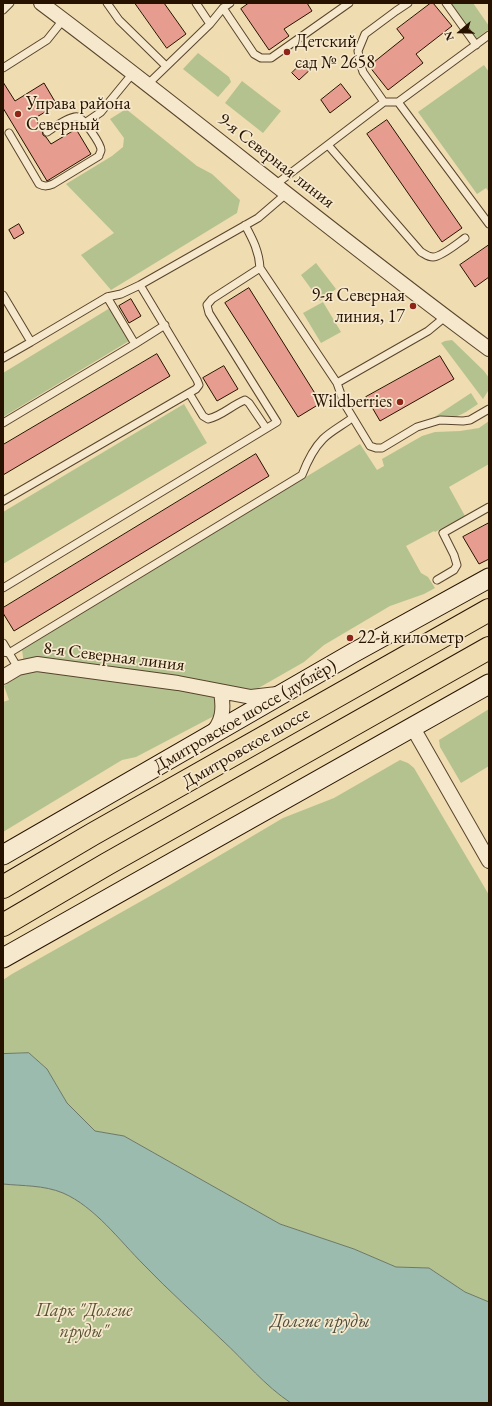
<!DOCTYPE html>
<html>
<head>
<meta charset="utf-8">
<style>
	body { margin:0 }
	#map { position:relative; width:492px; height:1406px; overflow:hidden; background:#efdcb0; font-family:"EB Garamond",serif }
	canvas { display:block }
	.frame { position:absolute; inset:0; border:4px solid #271200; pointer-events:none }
	.north { position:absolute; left:440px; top:12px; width:40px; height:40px; -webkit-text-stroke:3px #f5e8cc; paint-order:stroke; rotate:250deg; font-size:11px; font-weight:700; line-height:16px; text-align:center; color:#271200 }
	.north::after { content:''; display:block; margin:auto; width:14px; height:18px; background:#271200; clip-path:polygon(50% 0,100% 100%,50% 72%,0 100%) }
</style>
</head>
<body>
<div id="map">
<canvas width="492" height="1406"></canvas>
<div class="frame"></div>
<div class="north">N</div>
</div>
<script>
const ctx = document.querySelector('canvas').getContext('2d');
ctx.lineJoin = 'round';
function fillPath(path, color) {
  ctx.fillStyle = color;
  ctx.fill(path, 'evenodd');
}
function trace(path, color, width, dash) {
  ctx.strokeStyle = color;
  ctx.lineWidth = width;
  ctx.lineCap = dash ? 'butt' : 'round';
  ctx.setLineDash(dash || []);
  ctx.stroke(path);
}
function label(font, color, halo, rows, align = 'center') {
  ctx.font = font + ' "EB Garamond",serif';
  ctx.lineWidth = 3.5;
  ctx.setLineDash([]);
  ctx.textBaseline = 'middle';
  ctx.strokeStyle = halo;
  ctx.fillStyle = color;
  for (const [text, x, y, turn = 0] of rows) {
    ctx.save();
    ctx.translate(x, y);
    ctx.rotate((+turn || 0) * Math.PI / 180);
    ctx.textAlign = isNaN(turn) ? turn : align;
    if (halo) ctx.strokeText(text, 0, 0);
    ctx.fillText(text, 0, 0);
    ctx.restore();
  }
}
fillPath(new Path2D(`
	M450,3H473L489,26V29L476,39Z
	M198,53L229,77L231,82L218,97L183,69Z
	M484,65L489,72V192L486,188L477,194L418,112Z
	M242,81L281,111L263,133L225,103Z
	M126,109L197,166L212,174L240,200L237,213L111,290L81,255L114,233L66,184L112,156L123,147L124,138L110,119Z
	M316,263L336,289L320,301L301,275Z
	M323,302L341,332L321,343L303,313Z
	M110,308L129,341L3,417V373Z
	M452,340L484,371L489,378L488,391L483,399L441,343L445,341Z
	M471,393L478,404C459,417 457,418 433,418Z
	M184,404L207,443L3,564V512Z
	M489,421V464L449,487L465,516L435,532L434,531L406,546L421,573L428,577L435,588L424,594L390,606L324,645L304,662L255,690L238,692L218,709L214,716L136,757L122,760L3,832V702L9,700L4,686C22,674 26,673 22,650L360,444L377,470L384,466L382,459L422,436L435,432L460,431L479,428Z
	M489,709V766L461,783L440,747L439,740Z
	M400,760L408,763L414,768L489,895V1302L465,1292L429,1268L396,1267L354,1249L280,1224L124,1136L95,1131L67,1103L47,1069L29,1053L3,1054V980L12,974L168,886L283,818L334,798Z
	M3,1184C22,1186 44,1185 63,1193C95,1207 119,1240 144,1265C169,1291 196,1315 222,1340C245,1361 265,1386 291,1403H3Z`), '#b4c290');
const water = new Path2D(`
	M29,1053L47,1069L67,1103L95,1131L124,1136L280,1224L354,1249L396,1267L429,1268L465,1292L489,1302V1403H291C265,1386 245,1361 222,1340C196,1315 169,1291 144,1265C119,1240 95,1207 63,1193C44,1185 22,1186 3,1184V1054Z`);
fillPath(water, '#9abbae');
trace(water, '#6c7768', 1);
const building = new Path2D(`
	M135,3H164L186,34L167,48Z
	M249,3H307L312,11L284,29L289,36L269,50L241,9Z
	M431,3H433L452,26L416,54L423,63L388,90L369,66L404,38L397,29Z
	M306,59L313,67L299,80L292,73Z
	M3,82L15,101L44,83L57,105L35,118L42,130L43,135L46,137L51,144L76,129L91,154L47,181L3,108Z
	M341,84L351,97L330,113L321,100Z
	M387,120L462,228L442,242L367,134Z
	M19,224L24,233L14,239L9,230Z
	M489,245V277L475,287L460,265Z
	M249,288L321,403L298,417L225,303Z
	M131,299L141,316L129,323L119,306Z
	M157,354L170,376L3,475V445Z
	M440,356L454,379L380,421L366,397Z
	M224,366L238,389L217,401L203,378Z
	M256,454L269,476L14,631L3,613V608Z
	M489,523V559L479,564L463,537Z`);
fillPath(building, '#e69c8e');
trace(building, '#271200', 1);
const lane = new Path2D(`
	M107,3L119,20L166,66
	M230,3L223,8L254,54L261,58H271L349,3
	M446,3L476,45
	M3,10L10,3
	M210,24L223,8
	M489,35L398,102L489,224
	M3,68L47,40L63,20
	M147,85L210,24L196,3
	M384,102L363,72L360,62L358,51L365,34L396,11L408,3
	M85,123L101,112L133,73
	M9,133L39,184C45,187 48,186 53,184L99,156C99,154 101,152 101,150C101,144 83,118 78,117C71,115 53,128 47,132
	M328,145L421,252C425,254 428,257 433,257C441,257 458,243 465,238
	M275,185L384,102H398
	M245,225C253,240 259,251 260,268L337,383L344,403L370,446L376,448H382L417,427L440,420L463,421L470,420L489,409
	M3,295L31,342L3,358
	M107,297L121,294L140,285L258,218L286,194
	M135,344L165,325
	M337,383L428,331L445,317
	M189,393L203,416L208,419C222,416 232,405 245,400L249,403L266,428
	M3,423L135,344L107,297L31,342
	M3,501L196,389L199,385L197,380L140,285
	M437,580L454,570L457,565L454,555L443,533L489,507
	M3,588L277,422L209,313L207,305L212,299L260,268
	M3,643L18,668
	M3,652L9,653L302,475C307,462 313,449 323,439C331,431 343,425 352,418`);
const street = new Path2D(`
	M41,3C192,116 337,237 489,349
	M3,677L18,668L37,664L178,683L251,697L277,694
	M413,728L489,861
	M211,734C223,722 224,709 221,692`);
const secondary = new Path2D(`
	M3,855L353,653L489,578
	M3,958L489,684`);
const highway = new Path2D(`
	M3,887L93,834L489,610
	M3,925L107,864L489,648`);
trace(lane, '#59442c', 9);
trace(street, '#59442c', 16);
trace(secondary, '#271200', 21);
trace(highway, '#271200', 24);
trace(lane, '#f5e8cc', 7);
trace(street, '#f5e8cc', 14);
trace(secondary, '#f5e8cc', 19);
trace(highway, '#efdcb0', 22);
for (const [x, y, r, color] of [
	[287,52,4,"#8f2418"],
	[18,114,4,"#8f2418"],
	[413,306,4,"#8f2418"],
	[400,402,4,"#8f2418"],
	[350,638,4,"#8f2418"]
]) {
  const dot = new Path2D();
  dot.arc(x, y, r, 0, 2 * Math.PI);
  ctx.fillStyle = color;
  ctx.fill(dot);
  trace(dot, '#f5e8cc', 1.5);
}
label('18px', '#271200', '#f5e8cc', [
	["Детский",295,42],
	["сад № 2658",295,63],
	["Управа района",26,104],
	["Северный",26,125],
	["9-я Северная",405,296,"right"],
	["линия, 17",405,317,"right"],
	["Wildberries",392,402,"right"],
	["22-й километр",358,638]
], 'left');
label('18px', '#271200', '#f5e8cc', [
	["9-я Северная линия",276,161,38],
	["8-я Северная линия",114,657,7],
	["Дмитровское шоссе (дублёр)",245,716,-30],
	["Дмитровское шоссе",246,748,-30]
]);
label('italic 18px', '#585032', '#f5e8cc', [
	["Парк \"Долгие",84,1311],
	["пруды\"",84,1332]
]);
label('italic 19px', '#4f4d3d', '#f5e8cc', [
	["Долгие пруды",320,1322]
]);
</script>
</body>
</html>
